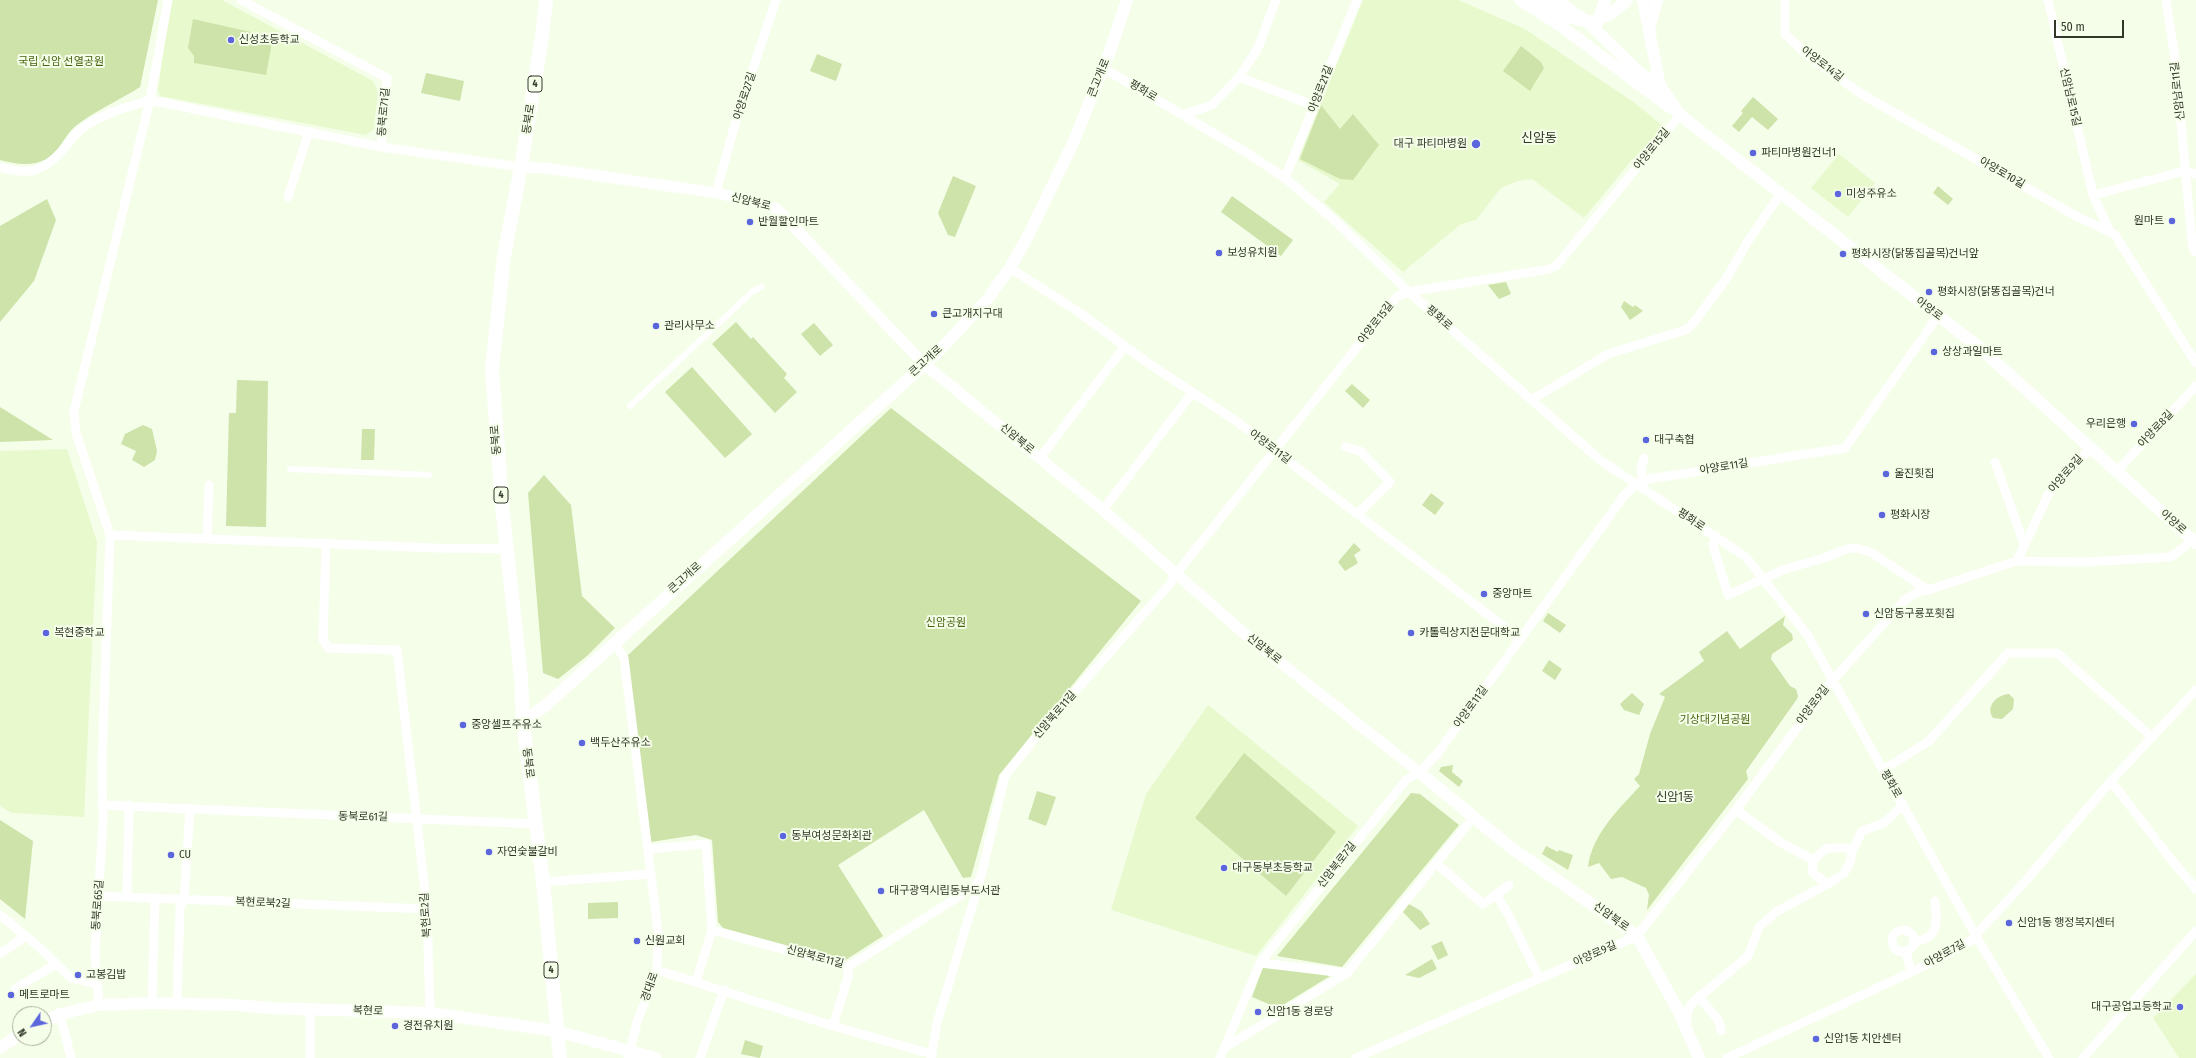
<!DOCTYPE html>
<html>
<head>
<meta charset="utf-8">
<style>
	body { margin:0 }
	#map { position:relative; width:2196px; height:1058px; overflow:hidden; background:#f5fee9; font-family:"Fira Sans Condensed",sans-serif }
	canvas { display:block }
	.north { position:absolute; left:12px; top:1006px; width:40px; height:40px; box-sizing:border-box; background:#f5fee9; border:1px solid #a7ae9c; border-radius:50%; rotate:236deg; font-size:11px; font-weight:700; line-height:16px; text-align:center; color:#323729 }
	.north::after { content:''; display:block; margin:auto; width:14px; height:18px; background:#5b65dc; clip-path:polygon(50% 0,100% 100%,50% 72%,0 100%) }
	.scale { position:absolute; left:2054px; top:20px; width:70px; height:18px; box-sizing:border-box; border:2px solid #323729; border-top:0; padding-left:5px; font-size:12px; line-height:14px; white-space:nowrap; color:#323729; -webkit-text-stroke:3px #f5fee9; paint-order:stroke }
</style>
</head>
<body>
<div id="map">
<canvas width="2196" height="1058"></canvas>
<div class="north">N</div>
<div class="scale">50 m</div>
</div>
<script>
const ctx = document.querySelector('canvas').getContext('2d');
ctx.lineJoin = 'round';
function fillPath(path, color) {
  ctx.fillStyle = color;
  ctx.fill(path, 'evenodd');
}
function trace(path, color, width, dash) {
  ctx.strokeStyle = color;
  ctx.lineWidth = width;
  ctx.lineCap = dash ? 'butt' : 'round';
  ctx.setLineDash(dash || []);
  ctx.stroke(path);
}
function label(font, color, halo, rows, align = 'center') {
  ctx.font = font + ' "Fira Sans Condensed","Noto Sans KR",sans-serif';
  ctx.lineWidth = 4;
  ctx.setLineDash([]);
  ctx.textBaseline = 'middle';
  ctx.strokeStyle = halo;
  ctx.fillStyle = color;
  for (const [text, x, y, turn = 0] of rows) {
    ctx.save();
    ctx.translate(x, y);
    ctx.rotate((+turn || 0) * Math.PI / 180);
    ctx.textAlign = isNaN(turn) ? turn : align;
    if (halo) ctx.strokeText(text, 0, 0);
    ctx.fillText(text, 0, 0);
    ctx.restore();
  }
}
fillPath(new Path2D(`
	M171,0H222L373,81L378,92L374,129L366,135L160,96L158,90Z
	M1363,0H1458L1525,29L1635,103L1664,127L1631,161L1584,218L1532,179L1518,181L1501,188L1476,220L1461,224L1403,272L1324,202L1340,184L1298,160Z
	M1839,154L1875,183L1848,217L1811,188Z
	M67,449L97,542L84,817L12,813L0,806V451Z
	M1208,705L1358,826L1256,956L1111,910L1146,794Z
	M2196,974V1058H2179L2153,1018Z`), '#e8f9ce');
fillPath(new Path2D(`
	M0,0H158L140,87C121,99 99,109 81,122C67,131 65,141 55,152C40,168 19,165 0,160Z
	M193,19L273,37L266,75L194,63V56L188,48Z
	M1521,46L1541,62L1544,68L1530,91L1503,71Z
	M817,54L842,64L836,81L810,71Z
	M426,73L464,81L460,101L421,93Z
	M1753,97L1778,119L1768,130L1752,117L1739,132L1732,126L1743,113L1741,111Z
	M1321,105L1340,129L1353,114L1379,145L1353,180L1340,179L1300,159Z
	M953,176L976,186L955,237L948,235L938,213Z
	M1938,186L1953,199L1948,205L1933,193Z
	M1232,196L1293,240L1281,256L1221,212Z
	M47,199L56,220L34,281L0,322V226Z
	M1506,282L1511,294L1499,299L1488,285Z
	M1624,301L1633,307L1635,305L1643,311L1630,320L1621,307Z
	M736,322L751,339L753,337L787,374L784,378L797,392L775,413L712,344Z
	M814,323L833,345L820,356L801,334Z
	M692,367L752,434L725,458L665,392Z
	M237,380L268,381L266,527L226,526L229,413H236Z
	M1352,384L1370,400L1363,408L1345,391Z
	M0,407L53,440L0,442Z
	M891,408L1141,601L999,775L971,877L963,878L924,810L838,865L883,936L844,961L723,928L718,922L712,840L696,835L651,842L638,765L626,657Z
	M143,425L152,429L157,451L155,460L144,467L132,460L136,451L121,444L125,434Z
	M362,429H375L374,460H361Z
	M544,475L571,505L582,596L615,628L587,656L558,679L543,673L528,493Z
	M1431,493L1444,503L1435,515L1422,505Z
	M1354,543L1361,550L1354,555L1358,563L1345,571L1338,562Z
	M1548,613L1566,625L1560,633L1543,621Z
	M1785,616L1783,625L1792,634L1793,640L1772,654L1771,659L1790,686L1796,689L1798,696L1797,699L1746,771L1748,779L1647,910L1649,895L1646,888L1622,877L1611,879L1599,863L1588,867C1592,834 1619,809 1640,786L1634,779L1639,774L1650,734L1665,697L1659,694L1704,661L1699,652L1727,631L1740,649Z
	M1549,660L1562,669L1555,680L1542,671Z
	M1632,693L1644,704L1639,715L1624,710L1620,704Z
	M2009,694L2014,699L2013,709L2002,719L1993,718C1985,706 1997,695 2009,694Z
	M1244,753L1336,832L1286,896L1195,818Z
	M1453,765L1452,772L1463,781L1459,787L1439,771L1441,767Z
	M1037,791L1056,797L1046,826L1028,819Z
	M1411,793L1420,794L1459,825L1342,967L1277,956Z
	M0,820L33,841L25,919L0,899Z
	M1546,846L1558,852L1559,850L1573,855L1568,870L1542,854Z
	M618,902V918L588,919V903Z
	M1409,904L1421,911L1430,924L1420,930L1403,912Z
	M1442,941L1448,955L1438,960L1431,946Z
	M1432,959L1437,969L1419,978L1405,975Z
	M1263,967L1330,976L1278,1008L1252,997Z
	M745,1040L763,1046L760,1058L741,1054Z`), '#cde3aa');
trace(new Path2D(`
	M630,406L753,291L762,287
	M290,469L429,475`), '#fff', 6);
trace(new Path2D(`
	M168,0L150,100L381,147
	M241,0L387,78L381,147L521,167
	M1785,0V34L1808,56L1863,95L2078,217L2110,232
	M2048,0L2093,195L2110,232L2115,235L2196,363
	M2166,0L2175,58L2191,231L2193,249L2196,252
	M1103,68L1247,153L1285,178L1332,218L1409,292L1600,460L1746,557L1808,636L1980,943L2049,1058
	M1239,77L1315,106
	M1183,115L1212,105L1239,77L1258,48L1276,0
	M0,167C26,175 42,173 61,152C67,146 72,137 79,131C99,114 125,108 150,100
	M1285,178L1357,0
	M716,193L738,113L776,0
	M2093,195L2185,171L2196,174
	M288,197L309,131
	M1010,268L1080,313L1148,363L1236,421L1520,639
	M1533,399L1608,354L1685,330L1692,325L1726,279L1748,241L1781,193
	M1345,447L1360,451L1390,482L1357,514
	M1040,458L1125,346
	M1995,462L2024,544
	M2117,471L2196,386
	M1643,482L1641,469L1644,458
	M1103,510L1192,393
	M110,535L436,548L507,549
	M1716,536L1713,545L1728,595L1785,569L1824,558L1847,549L1856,548L1872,553L1928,590
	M207,538L209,485
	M326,543L323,640L329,648L397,650L427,909L430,1013
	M2017,561L2085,562L2171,557L2193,540
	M615,643L624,658L658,932L657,970L637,1022L628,1058
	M1883,770L1929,741L2008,653H2057L2152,737
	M2111,781L2170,858L2196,889
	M102,805L536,824
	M1736,810L1780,842L1813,860
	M648,849L706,844L712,930L848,967L972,888L980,880
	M1436,863L1483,904L1509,885
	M543,882L651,874
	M1827,884L1812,872L1813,860L1827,848H1854
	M1496,895L1507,912L1540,979
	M99,896L427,909
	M127,897L129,805
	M0,915L40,948L71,978L97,984
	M1892 941a11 11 0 1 1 22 0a11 11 0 1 1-22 0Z
	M1914,942C1940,938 1937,922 1935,901
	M1906,952L1911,972
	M0,954L25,936
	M1260,963L1347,973
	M657,970L833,1026L932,1054
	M696,982L712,930
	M15,989L56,964
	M1699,997L1719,1021L1721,1031
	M152,1003L155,899
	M177,1004L180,907L184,900L190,808
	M99,1005L95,954L103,820L102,764L110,535L76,433L74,411L150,100
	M310,1008V1058
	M60,1014L71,1058
	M833,1026L848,977V967
	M1686,1028L1688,1010L1692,1003L1748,956L1759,927L1776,912L1833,881L1844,873L1850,863L1852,852L1862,831L1884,823L1903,805
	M1224,1048L1347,973L1473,818
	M700,1058L724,990
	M931,1058L937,1023L980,880L1005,776L1043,728L1170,584L1176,574L1397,297L1409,292L1550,269L1557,265L1680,115
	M1220,1058L1260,963L1406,780L1419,772L1437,754L1626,493L1636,485L1649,479L1845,448L1938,316
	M1356,1058L1637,936L1736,810L1832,681L1904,601L1917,592L1928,590L2017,561L2049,493L2091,447
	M1727,1058L1933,962L1970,941L2022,885L2111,781L2196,690
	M2083,1058L2196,931`), '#fff', 9);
trace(new Path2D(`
	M521,167L545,168L716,193L756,202L777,209L923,363L1103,510L1253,641L1419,772`), '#fff', 11);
trace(new Path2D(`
	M1520,0L1561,26L1671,108
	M1538,0C1574,21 1593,34 1627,0
	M1556,0L1586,21L1640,73L1660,86L1680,115L1980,348L2196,543
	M1643,0L1660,86
	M1597,24L1605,0
	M1649,30L1657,0
	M523,721L545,706L937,353L986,301L1010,268L1029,234L1073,143L1109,54L1127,0
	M1419,772L1510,847L1637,936L1678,1010L1699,1058
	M44,1022L60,1014L99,1005L152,1003L236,1005L269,1008L430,1013L557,1031L655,1058
	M0,1048L20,1034`), '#fff', 12);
trace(new Path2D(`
	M546,0L542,36L521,167L504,256L492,369L502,505L521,678L523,721L543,882L560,1058`), '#fff', 14);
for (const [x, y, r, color] of [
	[231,40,4,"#5b65dc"],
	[1476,144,5,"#5b65dc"],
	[1753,153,4,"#5b65dc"],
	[1838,194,4,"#5b65dc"],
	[2172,221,4,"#5b65dc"],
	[750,222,4,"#5b65dc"],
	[1219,253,4,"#5b65dc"],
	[1843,254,4,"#5b65dc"],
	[1929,292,4,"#5b65dc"],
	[934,314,4,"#5b65dc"],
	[656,326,4,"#5b65dc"],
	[1934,352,4,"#5b65dc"],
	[2134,424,4,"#5b65dc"],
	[1646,440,4,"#5b65dc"],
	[1886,474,4,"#5b65dc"],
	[1882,515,4,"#5b65dc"],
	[1484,594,4,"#5b65dc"],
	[1866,614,4,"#5b65dc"],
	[46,633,4,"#5b65dc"],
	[1411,633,4,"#5b65dc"],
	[463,725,4,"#5b65dc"],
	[582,743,4,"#5b65dc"],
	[783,836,4,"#5b65dc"],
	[489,852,4,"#5b65dc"],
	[171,855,4,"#5b65dc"],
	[1224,868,4,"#5b65dc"],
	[881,891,4,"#5b65dc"],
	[2009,923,4,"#5b65dc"],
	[637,941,4,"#5b65dc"],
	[78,975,4,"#5b65dc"],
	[11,995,4,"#5b65dc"],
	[2180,1007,4,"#5b65dc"],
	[1258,1012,4,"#5b65dc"],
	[395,1026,4,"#5b65dc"],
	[1816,1039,4,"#5b65dc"]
]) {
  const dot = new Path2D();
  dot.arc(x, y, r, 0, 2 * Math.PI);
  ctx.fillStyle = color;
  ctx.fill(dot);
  trace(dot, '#f5fee9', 1.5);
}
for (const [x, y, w] of [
	[535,84,14],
	[501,495,14],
	[551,970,14]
]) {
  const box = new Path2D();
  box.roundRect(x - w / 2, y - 8, w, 16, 3);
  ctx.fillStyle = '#f5fee9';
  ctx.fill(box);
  trace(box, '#323729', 1);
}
label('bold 10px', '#323729', null, [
	["4",535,84],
	["4",501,495],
	["4",551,970]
]);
label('11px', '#323729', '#f5fee9', [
	["신성초등학교",239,40],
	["대구 파티마병원",1467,144,"right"],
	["파티마병원건너1",1761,153],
	["미성주유소",1846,194],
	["원마트",2164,221,"right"],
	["반월할인마트",758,222],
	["보성유치원",1227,253],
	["평화시장(닭똥집골목)건너앞",1851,254],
	["평화시장(닭똥집골목)건너",1937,292],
	["큰고개지구대",942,314],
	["관리사무소",664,326],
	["상상과일마트",1942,352],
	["우리은행",2126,424,"right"],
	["대구축협",1654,440],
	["울진횟집",1894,474],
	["평화시장",1890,515],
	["중앙마트",1492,594],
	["신암동구룡포횟집",1874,614],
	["복현중학교",54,633],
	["카톨릭상지전문대학교",1419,633],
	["중앙셀프주유소",471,725],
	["백두산주유소",590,743],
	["동부여성문화회관",791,836],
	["자연숯불갈비",497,852],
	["CU",179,855],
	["대구동부초등학교",1232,868],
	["대구광역시립동부도서관",889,891],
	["신암1동 행정복지센터",2017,923],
	["신원교회",645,941],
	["고봉김밥",86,975],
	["메트로마트",19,995],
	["대구공업고등학교",2172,1007,"right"],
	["신암1동 경로당",1266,1012],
	["경전유치원",403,1026],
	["신암1동 치안센터",1824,1039]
], 'left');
label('11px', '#4a6212', '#f5fee9', [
	["국립 신암 선열공원",61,62],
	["신암공원",946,623],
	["기상대기념공원",1715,720]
]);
label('11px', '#323729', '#f5fee9', [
	["아양로14길",1822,64,37],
	["큰고개로",1099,78,-68],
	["아양로21길",1321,89,-69],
	["평화로",1143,91,31],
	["신암남로11길",2178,91,-96],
	["아양로27길",745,96,-72],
	["신암남로15길",2070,97,77],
	["동북로71길",384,112,-85],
	["동북로",529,119,-81],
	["아양로15길",1652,149,-51],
	["아양로10길",2002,173,30],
	["신암북로",751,202,14],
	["아양로",1929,309,37],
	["평화로",1439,318,41],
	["아양로15길",1376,323,-52],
	["큰고개로",926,361,-42],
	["아양로8길",2156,429,-47],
	["신암북로",1017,439,40],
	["동북로",496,440,-95],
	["아양로11길",1270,447,37],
	["아양로11길",1724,467,-9],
	["아양로9길",2066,474,-49],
	["평화로",1691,520,34],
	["아양로",2173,522,42],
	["큰고개로",685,578,-42],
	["신암북로",1264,649,39],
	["아양로9길",1813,705,-53],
	["아양로11길",1471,707,-54],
	["신암북로11길",1055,715,-49],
	["동북로",528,763,83],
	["평화로",1891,784,60],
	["동북로61길",363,817,1],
	["신암북로7길",1337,865,-52],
	["복현로북2길",263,903,2],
	["동북로65길",98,905,-86],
	["복현로2길",426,915,-94],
	["신암북로",1611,917,36],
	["아양로9길",1595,954,-24],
	["아양로7길",1945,954,-29],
	["신암북로11길",815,957,15],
	["경대로",650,987,-70],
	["복현로",368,1011,2]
]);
label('12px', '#323729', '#f5fee9', [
	["신암1동",1675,798]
]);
label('13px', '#323729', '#f5fee9', [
	["신암동",1539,138]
]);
</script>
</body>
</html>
